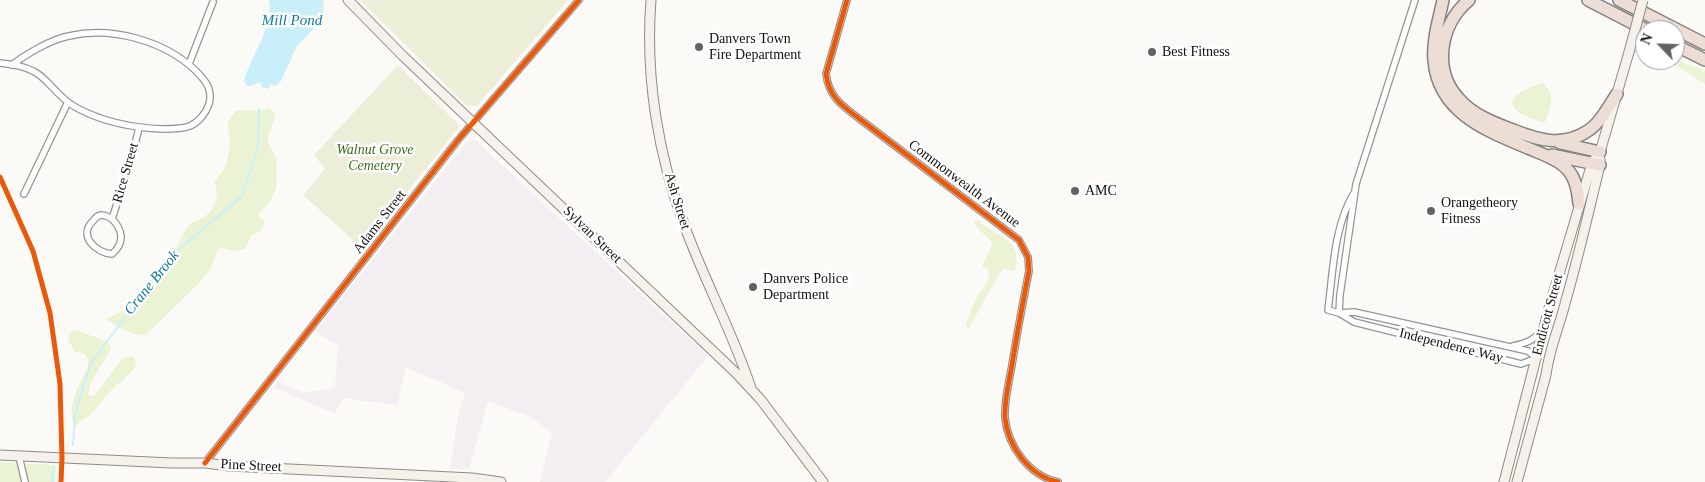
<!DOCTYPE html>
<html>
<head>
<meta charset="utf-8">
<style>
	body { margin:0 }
	#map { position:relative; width:1705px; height:482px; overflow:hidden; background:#fcfaf6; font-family:"Times New Roman",serif }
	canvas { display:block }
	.north { position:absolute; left:1635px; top:20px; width:50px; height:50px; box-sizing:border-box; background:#fff; border:1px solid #9f9f9f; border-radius:50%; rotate:294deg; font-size:14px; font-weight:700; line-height:20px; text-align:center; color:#101010 }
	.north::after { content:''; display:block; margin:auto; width:18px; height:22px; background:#636260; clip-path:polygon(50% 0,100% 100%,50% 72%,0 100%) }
</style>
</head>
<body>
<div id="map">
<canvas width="1705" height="482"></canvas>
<div class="north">N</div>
</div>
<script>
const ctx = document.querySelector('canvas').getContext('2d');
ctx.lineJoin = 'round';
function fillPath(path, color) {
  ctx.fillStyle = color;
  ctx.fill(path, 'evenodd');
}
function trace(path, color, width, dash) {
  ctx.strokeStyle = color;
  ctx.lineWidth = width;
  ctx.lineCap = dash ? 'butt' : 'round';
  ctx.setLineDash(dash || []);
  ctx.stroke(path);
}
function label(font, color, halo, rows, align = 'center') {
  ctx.font = font + ' "Times New Roman",serif';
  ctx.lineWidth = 5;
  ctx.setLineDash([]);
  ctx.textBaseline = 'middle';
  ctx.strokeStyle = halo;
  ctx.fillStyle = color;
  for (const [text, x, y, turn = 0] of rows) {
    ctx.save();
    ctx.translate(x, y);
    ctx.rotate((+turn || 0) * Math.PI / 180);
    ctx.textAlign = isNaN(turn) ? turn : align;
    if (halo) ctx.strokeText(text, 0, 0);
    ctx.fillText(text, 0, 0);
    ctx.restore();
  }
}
fillPath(new Path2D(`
	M474,139L708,356L605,482H540L552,432L528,416L488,401L469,469H450L458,416L465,393L406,367L397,405L344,398L335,413L274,388L277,381L305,393L335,388L338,346L315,331L467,142Z`), '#f3eef2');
fillPath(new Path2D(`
	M1675,59L1705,71V84L1674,64L1664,60Z
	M1543,83C1557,97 1550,104 1546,121L1544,122C1535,121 1505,110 1514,98C1520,90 1535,86 1543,83Z
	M268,108C283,113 269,128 268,138C268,147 273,150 276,157C277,159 277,184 276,188C273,199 266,206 259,214L260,218L264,220C264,229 259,234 251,235L245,249L235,251L224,248L218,249L211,268L200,282L146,335C133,336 116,327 107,319L122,311L133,301L168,257C170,251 175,250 178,245C182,238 184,230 190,224C194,221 200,220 204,217C216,209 220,195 214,182C218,177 224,171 226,165C228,158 230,148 230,141C229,126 224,123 236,111L263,110Z
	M976,220C982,223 987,228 993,231C1012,243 1020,246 1015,270L1012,271L1005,268L999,274L969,328L967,327L966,324L976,298L983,289L990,275L987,269L982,267L992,245C989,235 977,232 974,222Z
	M75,330L79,331L108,342L111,348C106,361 86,383 89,396L95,395L122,359L131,356C145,364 125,376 120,384H117C108,393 101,403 93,412C87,419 80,419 75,428C68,412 73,396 81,381C84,375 88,370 88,363C89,355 82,352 75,352L68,340L69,334Z
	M0,462L56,465L55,482H0Z`), '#eaf3d4');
fillPath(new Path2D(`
	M360,0H568L477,106H467Z
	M398,65L460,126L362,248L303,195L325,169L314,155Z`), '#eceed8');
fillPath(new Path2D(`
	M269,0H323L324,9L317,25L297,46L281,81L275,86L271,84L269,89L262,87L260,82L250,86L246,85L244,81C251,54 274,29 269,0Z`), '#c9f0fa');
trace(new Path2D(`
	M73,445L75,414L91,363L170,257L242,196L258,147L259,109
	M52,482L54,468`), '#c9f0fa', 2);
const street = new Path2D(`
	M847,0L826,74C829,98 843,106 861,120L1019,240L1028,257L1029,271C1023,302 1017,333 1012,365C1009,382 1004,401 1005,418C1008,446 1029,476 1058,482
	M0,63C11,64 23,66 33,71C44,76 52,88 61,96C66,101 73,106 79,109C106,123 134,128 163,129C172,129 182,129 190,126C199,122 206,113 209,104C213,90 206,81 196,71C165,41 112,26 69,36C52,39 26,54 12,65
	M189,64L213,2
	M24,194L68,102
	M112,219C109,217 105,215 101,215C96,216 95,219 92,222C78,237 97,253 112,254C125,243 123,230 112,219L131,160L139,128
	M1339,313L1354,312L1528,351L1537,358L1521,364L1354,322L1339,313L1328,310C1333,272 1334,225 1354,193
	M1339,313L1340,295L1356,184L1415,0
	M1513,346C1526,343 1533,341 1541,331
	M19,456L25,482
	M205,463L458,140L579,0`);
const secondary = new Path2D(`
	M348,0L403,56L736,373L761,400L823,482
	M651,0C645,76 658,156 685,227C705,282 733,333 751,388
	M0,455L172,463H205L229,466L472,478L501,482
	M1504,482L1549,308L1592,163L1600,152L1629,52
	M1517,482L1546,375C1549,349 1560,325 1566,300C1579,255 1589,210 1600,165V159`);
const highway = new Path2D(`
	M1443,0C1439,19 1432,41 1434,61C1439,114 1488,131 1530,149C1542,154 1558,159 1567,169C1576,178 1578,192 1579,204
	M1469,0C1439,25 1432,72 1461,101C1475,116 1495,123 1513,130C1538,140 1562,147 1586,132C1600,124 1608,107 1617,94
	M1588,0L1646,30
	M1619,0L1705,44
	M1675,45L1705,60
	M1560,143L1600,152
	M1552,155L1600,165`);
trace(street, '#969594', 8);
trace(secondary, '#8d8c8a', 11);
trace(highway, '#848381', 14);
trace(street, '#fffefe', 5.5);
trace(secondary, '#f6f2eb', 9);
trace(highway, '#ecddd6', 11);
const secondaryBridge = new Path2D(`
	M1629,52L1643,0`);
trace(secondaryBridge, '#8d8c8a', 11, []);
trace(secondaryBridge, '#f6f2eb', 9);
trace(new Path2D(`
	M847,0L826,74C829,98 843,106 861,120L1019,240L1028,257L1029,271C1023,302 1017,333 1012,365C1009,382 1004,401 1005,418C1008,446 1029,476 1058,482
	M0,177L33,251L50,313L60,384L62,458L61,482
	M205,463L458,140L579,0`), '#e8590c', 5);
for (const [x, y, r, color] of [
	[699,47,5,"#636260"],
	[1152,52,5,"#636260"],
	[1075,191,5,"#636260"],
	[1431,211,5,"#636260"],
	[753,287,5,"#636260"]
]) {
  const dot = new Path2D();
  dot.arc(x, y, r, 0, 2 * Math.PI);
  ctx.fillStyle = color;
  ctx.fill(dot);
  trace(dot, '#fff', 2);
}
label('14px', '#101010', '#fff', [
	["Danvers Town",709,39],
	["Fire Department",709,55],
	["Best Fitness",1162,52],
	["AMC",1085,191],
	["Orangetheory",1441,203],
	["Fitness",1441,219],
	["Danvers Police",763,279],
	["Department",763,295]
], 'left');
label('italic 14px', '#386e1a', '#fff', [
	["Walnut Grove",375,150],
	["Cemetery",375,166]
]);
label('14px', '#101010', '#fff', [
	["Rice Street",126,173,-74],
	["Commonwealth Avenue",964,184,37],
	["Ash Street",677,201,73],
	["Adams Street",380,222,-52],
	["Sylvan Street",592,235,44],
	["Endicott Street",1548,315,-75],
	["Independence Way",1451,346,14],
	["Pine Street",251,466,3]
]);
label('italic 15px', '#0e7aa4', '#fff', [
	["Mill Pond",292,21],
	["Crane Brook",152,283,-51]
]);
</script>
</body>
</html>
